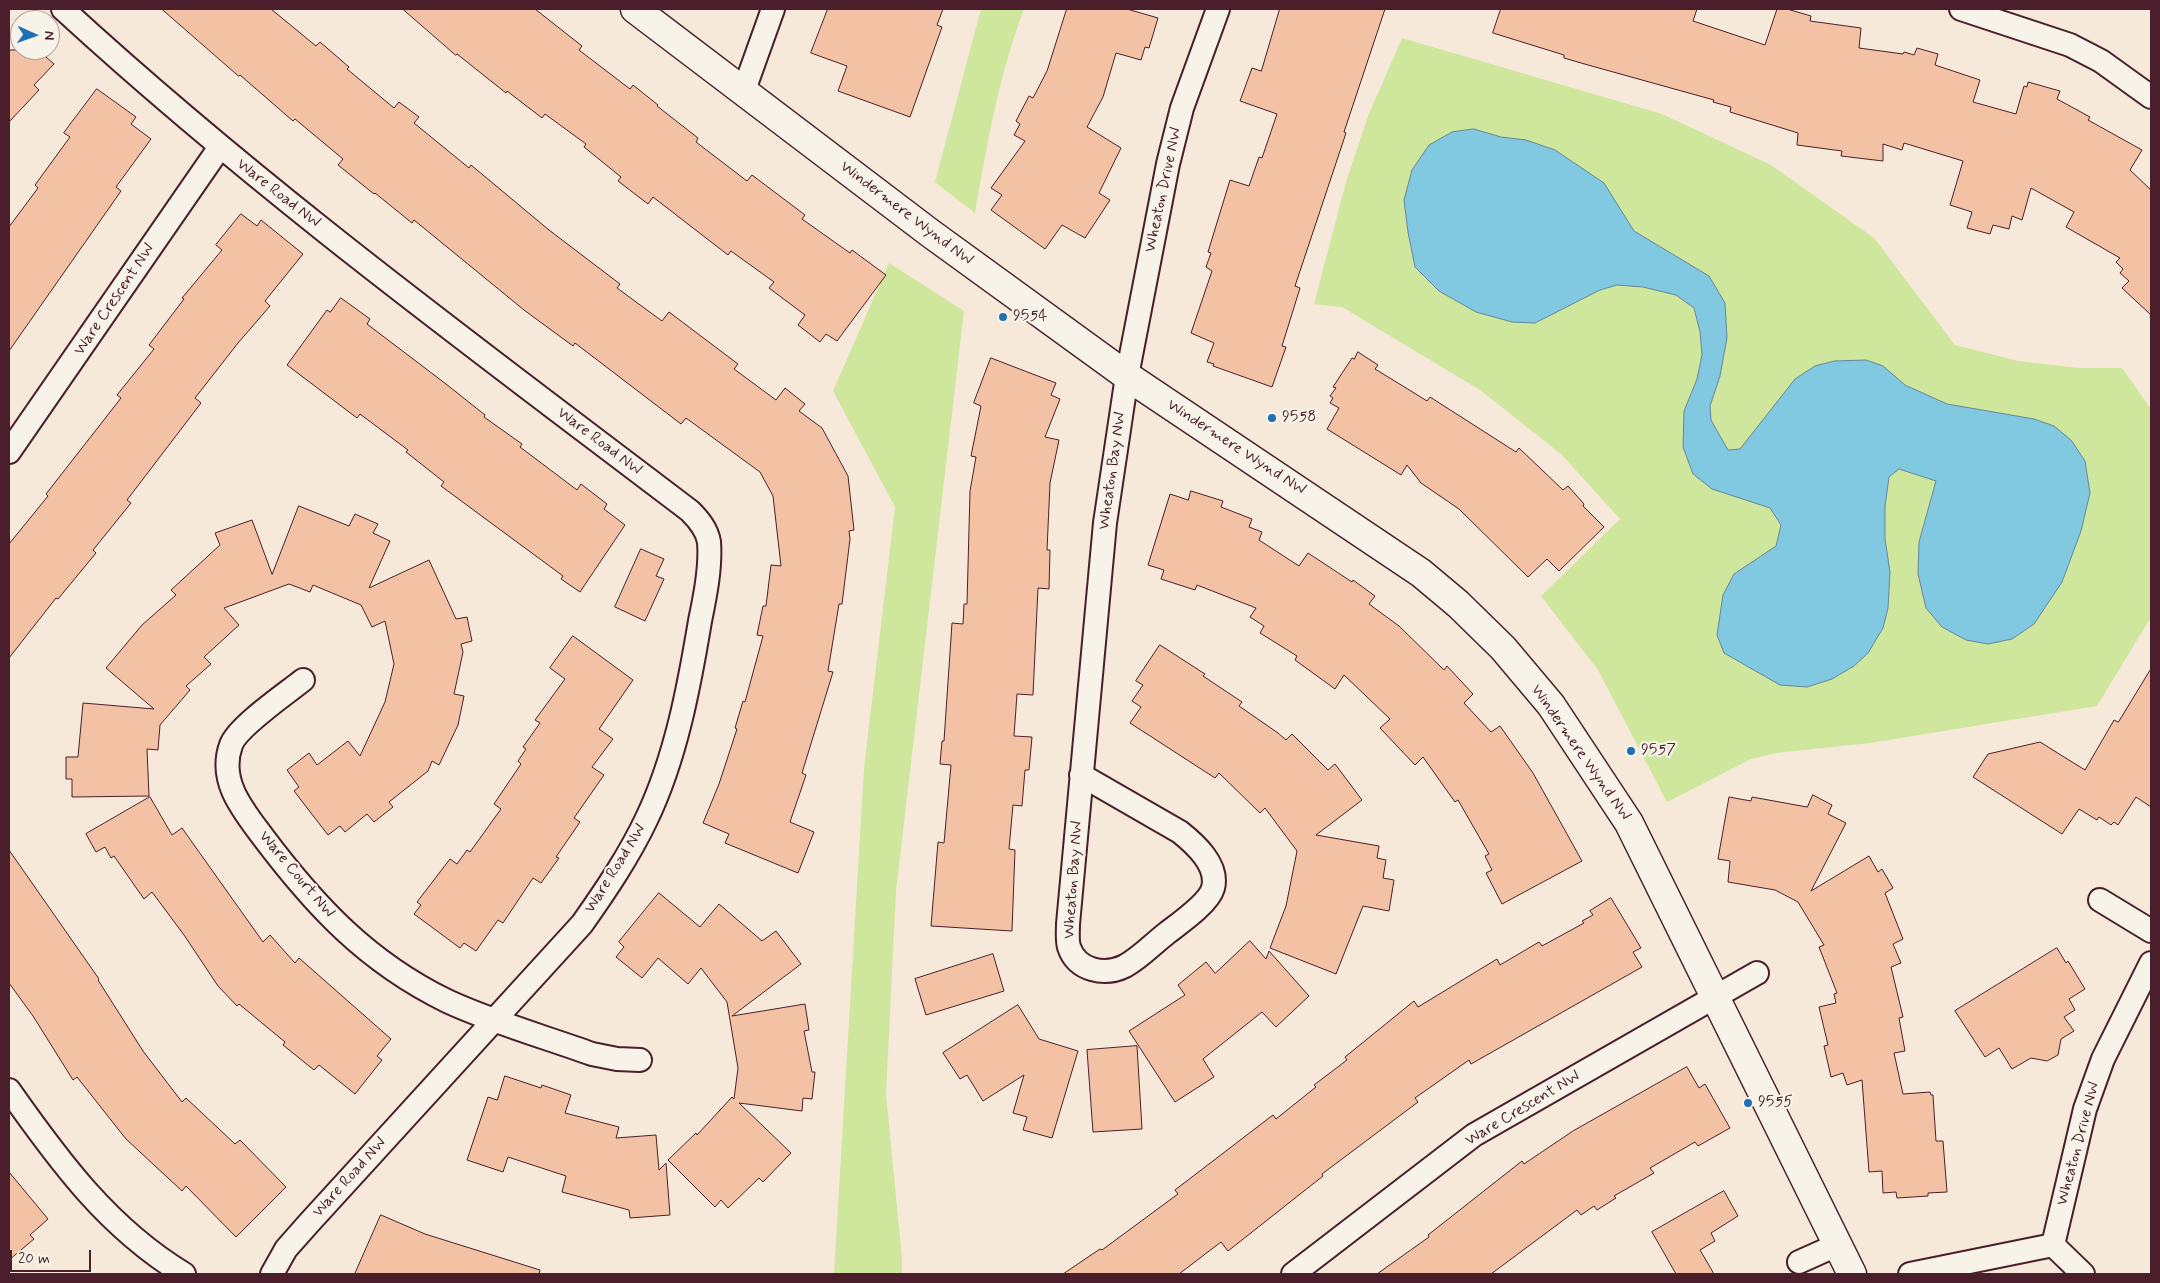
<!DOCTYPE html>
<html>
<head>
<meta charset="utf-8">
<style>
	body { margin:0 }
	#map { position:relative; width:2160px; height:1283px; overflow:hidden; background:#f6e9da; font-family:Mynerve,sans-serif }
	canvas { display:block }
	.frame { position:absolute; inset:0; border:10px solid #4a1f2b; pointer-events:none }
	.north { position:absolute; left:10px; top:10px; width:50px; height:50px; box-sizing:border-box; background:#f7f3e8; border:1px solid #b29e9c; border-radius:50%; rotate:92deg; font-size:14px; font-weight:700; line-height:20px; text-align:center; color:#4a1f2b }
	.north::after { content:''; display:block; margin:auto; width:18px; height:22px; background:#1f6fb2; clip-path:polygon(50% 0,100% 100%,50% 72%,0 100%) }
	.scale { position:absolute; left:10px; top:1250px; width:81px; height:22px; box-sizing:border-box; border:2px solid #4a1f2b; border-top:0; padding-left:6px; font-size:15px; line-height:18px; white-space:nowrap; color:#4a1f2b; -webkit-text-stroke:4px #f7f3e8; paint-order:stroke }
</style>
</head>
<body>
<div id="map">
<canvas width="2160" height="1283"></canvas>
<div class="frame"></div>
<div class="north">N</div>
<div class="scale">20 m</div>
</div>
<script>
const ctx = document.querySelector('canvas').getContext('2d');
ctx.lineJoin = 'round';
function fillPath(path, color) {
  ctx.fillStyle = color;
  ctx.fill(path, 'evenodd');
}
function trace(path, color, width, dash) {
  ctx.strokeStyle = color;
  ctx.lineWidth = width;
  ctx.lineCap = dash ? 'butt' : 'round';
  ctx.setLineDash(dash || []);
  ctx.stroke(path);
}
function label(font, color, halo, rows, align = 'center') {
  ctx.font = font + ' Mynerve,sans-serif';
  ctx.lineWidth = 4.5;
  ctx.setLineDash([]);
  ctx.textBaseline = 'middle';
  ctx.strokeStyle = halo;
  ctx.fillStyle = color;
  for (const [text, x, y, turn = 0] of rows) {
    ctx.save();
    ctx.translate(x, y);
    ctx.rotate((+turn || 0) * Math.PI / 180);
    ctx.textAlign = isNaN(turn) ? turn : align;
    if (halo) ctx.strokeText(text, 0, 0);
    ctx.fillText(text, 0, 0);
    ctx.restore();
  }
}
fillPath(new Path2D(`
	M981,9H1024C999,75 987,144 975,213L935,182Z
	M1402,38L1662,114L1771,165L1874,238L1955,345L2018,361L2079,368H2122L2151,409V617L2097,706L1870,743L1776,753L1751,759L1667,802L1598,670L1541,596L1620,519L1561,454L1480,390L1342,307L1314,304L1346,182L1368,116Z
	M889,263L964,311L896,891L886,1094L902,1258V1274H834L864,768L895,507L833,391Z`), '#cee79d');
const water = new Path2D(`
	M1474,129L1501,137L1526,140L1555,150L1604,183L1634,231L1709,276L1725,303L1727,338L1720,376L1710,406L1711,420L1728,450L1740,449L1795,379L1815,366L1834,361L1866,360L1883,366L1905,385L1947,404L2034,419L2054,426L2071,440L2085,461L2090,493L2081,531L2062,582L2034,624L2012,639L1988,644L1966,640L1942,627L1926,608L1918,574L1919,542L1936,481L1899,469L1889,477L1885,506V539L1890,572L1888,608L1883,628L1868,653L1854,666L1832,679L1807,687L1780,685L1724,653L1717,635L1723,595L1734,574L1776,546L1781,525L1770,508L1712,489L1693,474L1683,447L1684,411L1697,379L1702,355L1700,332L1694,308L1676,295L1643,287L1617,285L1600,290L1535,323L1512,322L1476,312L1439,291L1415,267L1408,232L1404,200L1412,170L1429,145L1452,132Z`);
fillPath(water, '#80c9e0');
trace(water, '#6a8598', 1);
const building = new Path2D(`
	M162,9H271L316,46L320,42L349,67L347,69L394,108L399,102L419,117L414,123L469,168L471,165L549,230L620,284L617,288L662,321L669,312L738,364L734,369L776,400L785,388L805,404L799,411L822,428L848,476L854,530L849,531L850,539L842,604H839L828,671L833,672L802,773L806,775L790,822L814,832L798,873L725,843L729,834L703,823L719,784L737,729L735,728L743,701L745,702L763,636L757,635L763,606H766L771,565L781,566L773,496L760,472L686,418L681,424L575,343L573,346L524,310L414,220L412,223L375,193L374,194L338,165L343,159L295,119L293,121L240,75L239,76Z
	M403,9H535L582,46L579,50L630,89L633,85L658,105L657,106L698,138L696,142L747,181L752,175L805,215L802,219L850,253L852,250L886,275L837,341L826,334L820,342L798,325L805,315L769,288L774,282L731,251L728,255L653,197L648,204L618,181L621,177L584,147L586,144L545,114L542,118L507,91L506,93L457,54L456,55Z
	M828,9H943L937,25L942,27L910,117L838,91L847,66L811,53Z
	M1067,9H1127L1158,18L1149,48L1145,47L1141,60L1116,53L1103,97L1087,127L1121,148L1099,193L1110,200L1085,238L1062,225L1045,249L991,210L1002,195L991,188L1025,141L1014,135L1020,124L1016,121L1029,96L1033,98L1047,71Z
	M1280,9H1385L1344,132L1346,133L1295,286L1300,288L1282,346L1286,347L1272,387L1213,366L1214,364L1207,362L1214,343L1191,333L1212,271L1206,267L1211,253L1208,252L1230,180L1249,186L1259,157L1262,158L1277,114L1240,101L1252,68L1261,71Z
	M1501,9H1697L1693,21L1765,45L1777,9H1787L1811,16L1810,21L1861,28L1859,48L1903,54L1904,52L1914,55L1917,48L1938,54L1935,65L1980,80L1973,102L2016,114L2024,86L2027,87L2028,82L2060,91L2057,99L2090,117L2088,120L2142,150L2130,170L2151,190V315L2122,288L2129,281L2120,273L2123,269L2116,262L2120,258L2066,227L2074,212L2031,188L2022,220L2012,216L2009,229L1993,225L1990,234L1967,228L1972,212L1950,205L1963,161L1904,143L1902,150L1883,144V161L1841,156L1842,151L1797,145L1798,133L1730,112L1731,107L1713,102L1714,100L1588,65L1564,58V55L1493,33Z
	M9,50H38L54,64L34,85L39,90L9,122Z
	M97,89L136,117L131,124L151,139L116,187L121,191L9,351V227L38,188L35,185L70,137L64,133Z
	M241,214L257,226L261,220L303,254L265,301L270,306L238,343L195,398L201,403L127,500L131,503L93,550L96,553L58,599L56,598L9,658V544L48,496L46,494L121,398L117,395L154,349L149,345L184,299L182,298L222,250L216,245Z
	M341,298L370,319L367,324L446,384L485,415L484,417L522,444L520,447L577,490L581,484L607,504L604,509L625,525L580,592L561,579L563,576L441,486L444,482L406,452L408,450L360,414L357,418L287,365L327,310L330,312Z
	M1358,352L1378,365L1375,369L1411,391L1427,401L1430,397L1516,452L1519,448L1563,490L1568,486L1584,504L1583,506L1604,527L1559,571L1547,559L1528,577L1459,509L1421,483L1407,465L1401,475L1327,429L1339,408L1330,403L1333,398L1330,396L1336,388L1333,387L1352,358L1354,359Z
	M991,358L1056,383L1051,395L1060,399L1045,437L1059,440L1050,483L1047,550H1050L1049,589L1038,588L1033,695L1017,694L1014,736L1032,737L1029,770H1025L1022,806L1013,805L1009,849L1015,850L1012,931L931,926L938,842L944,843L951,765L940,764L942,741H944L952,623L963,624L964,604H967L970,491L976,457L971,456L981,406L974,403Z
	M1191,491L1223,501L1221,507L1252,519L1249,527L1262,532L1259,540L1299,566L1308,553L1352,582L1353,580L1375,596L1369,604L1399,626L1444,670L1447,666L1473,694L1464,703L1491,732L1500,726L1533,773L1582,861L1502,904L1486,873L1492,870L1485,856L1489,854L1458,800L1455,802L1423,757L1415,765L1380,728L1390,719L1344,675L1335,689L1295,660L1297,656L1260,633L1264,626L1250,617L1256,608L1197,585L1195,590L1161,579L1164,570L1148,565L1170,494L1188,500Z
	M299,506L349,526L355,514L378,524L373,533L390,541L369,588L429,560L456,619L467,617L472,641L461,644L463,652L454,694L464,696L458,725L439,765L432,761L428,771L389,802L393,807L374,822L367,814L345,832L340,826L328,835L294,791L299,787L287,770L309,753L317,765L348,741L360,756L385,702L394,664L385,621L372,627L361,605L313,585L310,592L289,584L224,608L239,625L204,657L211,664L186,686L190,690L160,725L158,750L147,749L149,796L72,797V779H66V757H78L83,703L154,709L106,668L142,625L176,595L171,590L220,545L215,533L252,520L272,574Z
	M641,549L664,559L656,576L664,579L645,621L615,607Z
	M573,636L633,680L599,729L613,739L592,767L604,775L574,818L580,822L556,857L559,858L541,883L533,878L503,923L498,920L476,951L464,943L460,948L414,914L421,905L417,902L450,859L457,864L467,850L470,852L501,809L494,804L521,764L518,761L526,749L523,747L540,723L535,720L565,679L550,668Z
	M1160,645L1205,674L1203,676L1242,702L1239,706L1278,733L1286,740L1292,734L1328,770L1335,764L1362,800L1316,835L1379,846L1377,858L1386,860L1383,878L1394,880L1389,911L1363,906L1336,974L1270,948L1286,906L1297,851L1265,808L1260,813L1219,773L1215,778L1130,723L1141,707L1132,701L1143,685L1136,681Z
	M2151,669V807L2136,797L2118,825L2114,822L2111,825L2099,817L2097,820L2079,809L2062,834L1973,777L1988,754L2040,742L2085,770L2114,720L2118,722Z
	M1813,795L1832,805L1828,814L1846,823L1811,891L1869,856L1878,872L1882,869L1893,888L1885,893L1903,939L1893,944L1901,963L1891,967L1903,1017L1899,1018L1905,1051L1894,1053L1903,1094L1930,1092L1931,1095H1933L1936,1141H1943L1947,1192L1928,1193V1196L1897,1198L1896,1192L1883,1193L1882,1171L1869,1172L1862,1080L1847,1085L1843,1073L1831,1077L1824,1046L1828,1045L1819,1007L1836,1003L1834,994L1837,993L1819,947L1824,945L1798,902L1775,890L1728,882L1730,861L1718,859L1729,797L1751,801L1752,797L1807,807Z
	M150,797L172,835L182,828L263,942L270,935L295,963L299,958L391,1039L377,1056L382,1060L355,1094L319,1065L314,1070L283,1045L285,1042L239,1004L237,1006L218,986L184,935L152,892L144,899L114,856L111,858L105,847L96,852L86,834Z
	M9,850L99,979L98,980L143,1051L182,1102L186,1098L235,1144L240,1140L286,1187L236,1237L186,1186L182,1191L126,1139L77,1077L73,1080L33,1016L9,983Z
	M659,893L700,927L719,904L762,941L776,931L801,964L732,1016L805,1004L809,1030L804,1031L812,1072H815L812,1099L803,1098L802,1111L739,1103L791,1153L763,1182L759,1178L728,1208L721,1200L715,1207L668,1160L696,1133L697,1135L732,1097L734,1099L738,1068L727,1002L701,968L688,984L658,958L642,978L616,957L624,947L619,942Z
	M1611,898L1641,948L1633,952L1642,967L1471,1064L1469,1060L1415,1098L1418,1102L1322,1174L1323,1176L1228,1251L1221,1242L1179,1274H1063L1100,1249L1102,1250L1178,1194L1175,1190L1273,1115L1276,1119L1316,1087L1314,1085L1347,1060L1345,1057L1414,1001L1418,1007L1497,959L1500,965L1539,942L1542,946L1584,923L1582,921L1593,915L1590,911Z
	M1250,941L1266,959L1269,951L1309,996L1276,1027L1262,1012L1203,1059L1214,1077L1175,1102L1129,1031L1185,995L1178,985L1206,962L1215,973Z
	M2057,948L2066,963L2068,961L2085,989L2069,999L2075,1010L2064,1017L2074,1031L2061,1039L2058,1055L2047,1061L2031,1058L2012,1069L1999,1048L1985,1057L1955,1011Z
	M993,954L1004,991L926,1015L915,979Z
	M1018,1005L1039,1039L1078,1051L1052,1138L1023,1130L1027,1117L1013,1113L1024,1075L983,1101L967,1075L960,1079L943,1053Z
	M1137,1046L1142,1129L1093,1132L1087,1050Z
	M1687,1067L1699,1088L1705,1084L1730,1128L1698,1146L1695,1142L1650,1168L1654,1173L1614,1196L1616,1198L1597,1210L1594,1206L1581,1215L1577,1210L1491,1274H1377L1429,1237L1428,1235L1522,1161L1524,1164L1573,1131Z
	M505,1076L541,1088L542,1085L571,1095L565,1113L619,1127L616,1138L656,1135L659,1170L666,1163L670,1215L630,1218L629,1210L562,1192L566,1176L508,1157L503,1172L467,1160L488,1097L497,1100Z
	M9,1172L48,1219L30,1235L34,1239L9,1260Z
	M1724,1191L1738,1216L1711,1233L1715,1241L1700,1250L1714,1274H1676L1652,1232Z
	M381,1215L425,1234L540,1270L539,1274H355Z`);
fillPath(building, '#f3c1a3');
trace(building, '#4a1f2b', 1);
const street = new Path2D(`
	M63,9C260,190 477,349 690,511C698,519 707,529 709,542C711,567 705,597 700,621C689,687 676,757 647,818C629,856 606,890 582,924L309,1223L286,1249L272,1274
	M1961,9L2070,45L2101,61L2151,97
	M744,90L773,9
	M9,452L220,147
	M303,680C287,693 237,727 231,745C218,781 243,810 263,837C315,906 367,962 447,1001C492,1022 545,1037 592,1054L617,1059L640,1060
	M1081,775L1180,832C1195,844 1219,865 1213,888C1209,903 1180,923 1167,933C1154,943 1140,958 1125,966C1105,976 1077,971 1069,947C1067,940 1068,931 1068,924L1105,523L1127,376L1168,164L1182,108L1218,9
	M2100,900L2151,931
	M9,1090C59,1161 108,1228 184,1274
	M2053,1245L2083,1274
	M1799,1262L1837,1245
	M1293,1274L1474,1135L1757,973
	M1910,1274L2053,1245L2085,1109L2103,1059L2151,963`);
const secondary = new Path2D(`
	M635,9L930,233L1127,376L1421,573L1458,604L1503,648L1551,705L1629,823L1852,1274`);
trace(street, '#4a1f2b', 26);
trace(secondary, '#4a1f2b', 31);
trace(street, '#f7f3e8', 22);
trace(secondary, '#f7f3e8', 28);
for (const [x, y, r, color] of [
	[1003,317,5,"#1f6fb2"],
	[1272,418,5,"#1f6fb2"],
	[1631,751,5,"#1f6fb2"],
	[1748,1103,5,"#1f6fb2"]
]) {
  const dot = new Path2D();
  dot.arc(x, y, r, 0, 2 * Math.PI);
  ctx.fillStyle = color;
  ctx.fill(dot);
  trace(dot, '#f7f3e8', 2);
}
label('16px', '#4a1f2b', '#f7f3e8', [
	["Wheaton Drive NW",1164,190,-78],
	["Ware Road NW",278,194,38],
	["Windermere Wynd NW",906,214,37],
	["Ware Crescent NW",115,300,-56],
	["Ware Road NW",599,442,37],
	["Windermere Wynd NW",1236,448,33],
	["Wheaton Bay NW",1113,471,-82],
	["Windermere Wynd NW",1580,753,55],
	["Ware Road NW",616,869,-58],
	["Ware Court NW",296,875,50],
	["Wheaton Bay NW",1074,880,-86],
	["Ware Crescent NW",1523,1109,-31],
	["Wheaton Drive NW",2079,1144,-75],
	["Ware Road NW",350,1178,-48]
]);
label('16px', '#4a1f2b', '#f7f3e8', [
	["9554",1013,317],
	["9558",1282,418],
	["9557",1641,751],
	["9555",1758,1103]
], 'left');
</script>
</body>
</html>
